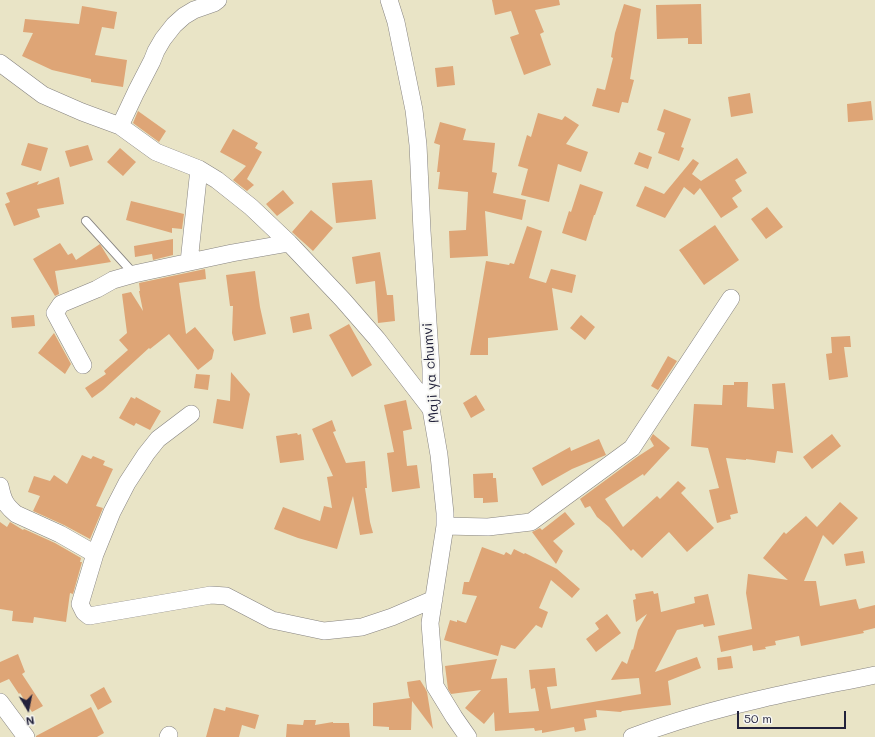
<!DOCTYPE html>
<html>
<head>
<meta charset="utf-8">
<style>
	body { margin:0 }
	#map { position:relative; width:875px; height:737px; overflow:hidden; background:#e9e4c6; font-family:Mali,sans-serif }
	canvas { display:block }
	.north { position:absolute; left:8px; top:689px; width:40px; height:40px; -webkit-text-stroke:3px #f6f6f2; paint-order:stroke; rotate:170deg; font-size:11px; font-weight:700; line-height:16px; text-align:center; color:#22223b }
	.north::after { content:''; display:block; margin:auto; width:14px; height:18px; background:#22223b; clip-path:polygon(50% 0,100% 100%,50% 72%,0 100%) }
	.scale { position:absolute; left:737px; top:711px; width:109px; height:18px; box-sizing:border-box; border:2px solid #22223b; border-top:0; padding-left:5px; font-size:12px; line-height:14px; white-space:nowrap; color:#22223b; -webkit-text-stroke:3px #f6f6f2; paint-order:stroke }
</style>
</head>
<body>
<div id="map">
<canvas width="875" height="737"></canvas>
<div class="north">N</div>
<div class="scale">50 m</div>
</div>
<script>
const ctx = document.querySelector('canvas').getContext('2d');
ctx.lineJoin = 'round';
function fillPath(path, color) {
  ctx.fillStyle = color;
  ctx.fill(path, 'evenodd');
}
function trace(path, color, width, dash) {
  ctx.strokeStyle = color;
  ctx.lineWidth = width;
  ctx.lineCap = dash ? 'butt' : 'round';
  ctx.setLineDash(dash || []);
  ctx.stroke(path);
}
function label(font, color, halo, rows, align = 'center') {
  ctx.font = font + ' Mali,sans-serif';
  ctx.lineWidth = 4;
  ctx.setLineDash([]);
  ctx.textBaseline = 'middle';
  ctx.strokeStyle = halo;
  ctx.fillStyle = color;
  for (const [text, x, y, turn = 0] of rows) {
    ctx.save();
    ctx.translate(x, y);
    ctx.rotate((+turn || 0) * Math.PI / 180);
    ctx.textAlign = isNaN(turn) ? turn : align;
    if (halo) ctx.strokeText(text, 0, 0);
    ctx.fillText(text, 0, 0);
    ctx.restore();
  }
}
fillPath(new Path2D(`
	M492,0H559L560,5L535,10L544,32L540,34L551,65L524,75L510,37L519,34L511,11L495,15Z
	M624,4L641,9L630,79L634,80L628,103L622,102L619,113L592,106L597,88L605,90L613,58L611,57L615,33Z
	M701,4L702,44H688V38L657,39L656,5Z
	M82,6L117,12L114,29L102,27L95,55L127,60L123,87L91,82V79L52,70L22,56L33,33L23,32L25,19L79,24Z
	M453,66L455,85L437,87L435,68Z
	M750,93L753,113L731,117L728,97Z
	M871,101L873,120L848,122L847,104Z
	M664,109L691,119L681,147L684,148L679,161L658,153L665,133L657,130Z
	M138,111L166,131L159,142L133,123Z
	M538,113L562,120L565,116L579,125L566,144L588,152L581,172L558,164L549,202L521,195L528,169L518,166L527,135L531,137Z
	M440,122L466,129L463,140L495,143L492,172L497,173L493,193L526,200L522,220L485,211L488,256L450,258L449,231L466,230L468,192L438,189L440,172H437L440,145L434,143Z
	M233,129L258,143L255,148L262,152L247,179L254,185L247,191L233,180L246,166L220,152Z
	M28,143L48,148L41,171L21,165Z
	M88,145L93,160L70,167L65,151Z
	M120,148L136,162L123,176L107,162Z
	M639,152L652,157L648,169L634,164Z
	M737,158L747,173L735,180L742,191L732,198L738,207L721,218L700,188L694,195L684,187L665,218L636,206L645,186L664,194L693,159L699,163L692,174L701,181Z
	M59,177L64,204L37,209L40,217L14,226L5,204L10,202L6,193L39,181L37,185Z
	M372,180L376,219L336,223L332,183Z
	M580,184L603,192L595,215H594L586,241L562,233L569,211L571,212Z
	M283,190L294,203L277,216L266,204Z
	M131,201L184,214L182,229L172,228V233L126,220Z
	M767,207L783,227L766,239L751,219Z
	M311,210L333,228L313,251L292,232Z
	M715,225L739,260L704,285L679,250Z
	M527,226L542,231L529,278L546,283L551,269L576,275L572,293L552,288L558,330L524,334L488,338V355H470L486,261L509,265L510,263L514,264Z
	M173,239V255L153,260L152,254L135,257L134,246Z
	M60,243L68,255L72,253L76,260L100,244L111,262L55,271L59,294L55,296L33,259Z
	M380,252L387,295H393L395,321L378,323L375,281L356,284L352,257Z
	M205,269L206,279L179,283L186,334L195,327L214,350L212,359L198,370L169,334L150,349L149,348L103,390L92,398L85,388L106,374L104,371L128,350L119,340L127,333L122,294L131,292L143,311L139,291H140L139,283Z
	M255,271L260,307L266,334L234,341L232,333L233,306H230L226,275Z
	M309,313L312,329L293,333L290,317Z
	M34,315L35,326L12,328L11,317Z
	M581,315L595,327L585,340L570,328Z
	M349,324L372,365L352,377L329,335Z
	M54,333L71,364L65,374L38,353Z
	M850,336L851,347H844L848,377L829,380L826,354L832,353L831,337Z
	M668,356L677,361L658,390L651,386Z
	M231,372L250,394L243,429L213,423L217,399L230,401Z
	M196,374L210,375L208,390L194,388Z
	M734,382H748L747,407L774,409L772,384L785,383L793,453L777,451L775,463L746,459V460L726,458L738,513L730,515L731,519L717,523L709,490L719,488L708,448L691,446L694,404L722,405L723,385H734Z
	M476,395L485,410L471,418L463,403Z
	M131,397L135,399L136,397L161,411L150,430L136,423L134,426L119,418Z
	M406,400L412,429L403,431L407,466L417,465L420,488L392,492L387,453L394,452L384,405Z
	M332,420L336,431L333,432L346,463L365,461L367,488H365L370,522L373,533L360,535L353,496L337,549L298,538L274,529L283,507L320,521L324,506L332,508L327,477L333,476L312,429Z
	M297,433L298,435L301,434L304,460L280,463L276,436Z
	M653,434L670,448L644,476L643,474L605,499L623,527L657,496L660,499L678,481L686,488L681,493L714,528L687,552L669,532L642,558L633,549L631,551L609,527L597,517L590,506L585,508L580,499L637,457L654,446L650,439Z
	M832,434L841,446L812,469L803,457Z
	M599,439L606,455L572,469L542,486L532,468L570,447L571,451Z
	M82,455L91,459L93,456L105,461L103,465L113,469L96,506L103,508L90,539L64,525L33,511L40,496L28,492L34,476L50,481L54,475L67,484Z
	M493,473V478H496L498,502L483,503V498H474L473,474Z
	M840,502L858,518L833,545L823,535L804,581H816L820,606L856,599L859,609L875,605V628L863,631L864,633L801,646L799,636L775,641L776,645L765,647L766,649L753,651L752,645L721,652L718,636L752,629L746,593L748,574L788,580L763,558L784,532L786,534L806,516L817,527Z
	M565,512L575,524L553,541L563,551L556,564L532,532L540,528L542,530Z
	M0,522L7,527L10,522L23,530L24,529L55,543L81,558L80,562H82L73,594L70,593L66,622L34,617L33,623L12,621L13,611L0,609Z
	M482,547L504,555L506,552L511,555L514,549L524,554L525,553L557,569L580,589L572,598L551,580L539,608L548,612L542,628L536,625L515,649L501,645L498,656L444,640L450,620L457,622V620L466,623L477,596L462,594L464,582H469Z
	M863,551L865,563L846,566L844,554Z
	M653,591L654,594L658,593L661,612L695,603L694,597L708,594L715,625L704,627L703,624L677,630L655,672L697,657L701,668L668,681L671,705L622,711L621,712L596,710L597,717L584,719L586,730L575,732L574,727L542,733V730L535,731L534,728L495,731L494,712L484,724L465,708L481,690L451,694L448,689L445,666L497,659L491,679L507,678L509,713L539,711L535,688L531,689L529,670L555,668L557,686L547,687L551,709L641,694L639,678L611,680L622,661L627,664L632,649L633,650L638,630L647,614L636,622L633,600L636,599L635,594Z
	M607,614L621,633L596,652L586,639L599,629L595,623Z
	M18,654L25,672L22,674L43,706L32,712L20,693L19,694L9,679L0,683V662Z
	M731,656L733,668L718,670L717,658Z
	M420,680L425,688L427,692L433,729L412,701L411,730H389V727L373,726V703L410,698L409,696L407,682Z
	M104,687L112,702L98,710L90,695Z
	M91,707L104,733L97,737H36V736Z
	M226,707L259,715L255,729L242,725L239,737H206L214,708L225,711Z
	M304,720H316L315,725L333,722V723H349L350,737H286L287,724L303,725Z`), '#dea576');
const service = new Path2D(`
	M86,221L134,274`);
const minor = new Path2D(`
	M389,0L396,22L414,110L418,145L422,231L431,368V409L439,455L445,513V526L430,623L435,686L454,717L468,737
	M0,63L43,95L82,112L120,126L156,152L199,169L217,180L251,207L289,243L343,300L377,339L431,409
	M120,126L136,92L152,61L156,51L163,39L174,25L184,16L194,10L214,3L218,0
	M189,262L199,169
	M83,365L55,313L61,304L97,289L113,280L134,274L232,253L289,243
	M0,486C3,500 5,505 16,514L60,534L95,554L80,604L84,612L89,616L211,595L226,596L272,620L324,631L362,627L392,617L434,599
	M445,526L488,527L531,522L632,448L731,298
	M95,554L112,512L127,483L146,454L158,439L191,414
	M0,702L26,737
	M168,737L169,735
	M632,737C674,721 717,709 761,699C799,690 837,683 875,675`);
trace(service, '#868380', 10);
trace(minor, '#868380', 18);
trace(service, '#fff', 8);
trace(minor, '#fff', 17);
label('14px', '#22223b', '#f6f6f2', [
	["Maji ya chumvi",431,373,-94]
]);
</script>
</body>
</html>
